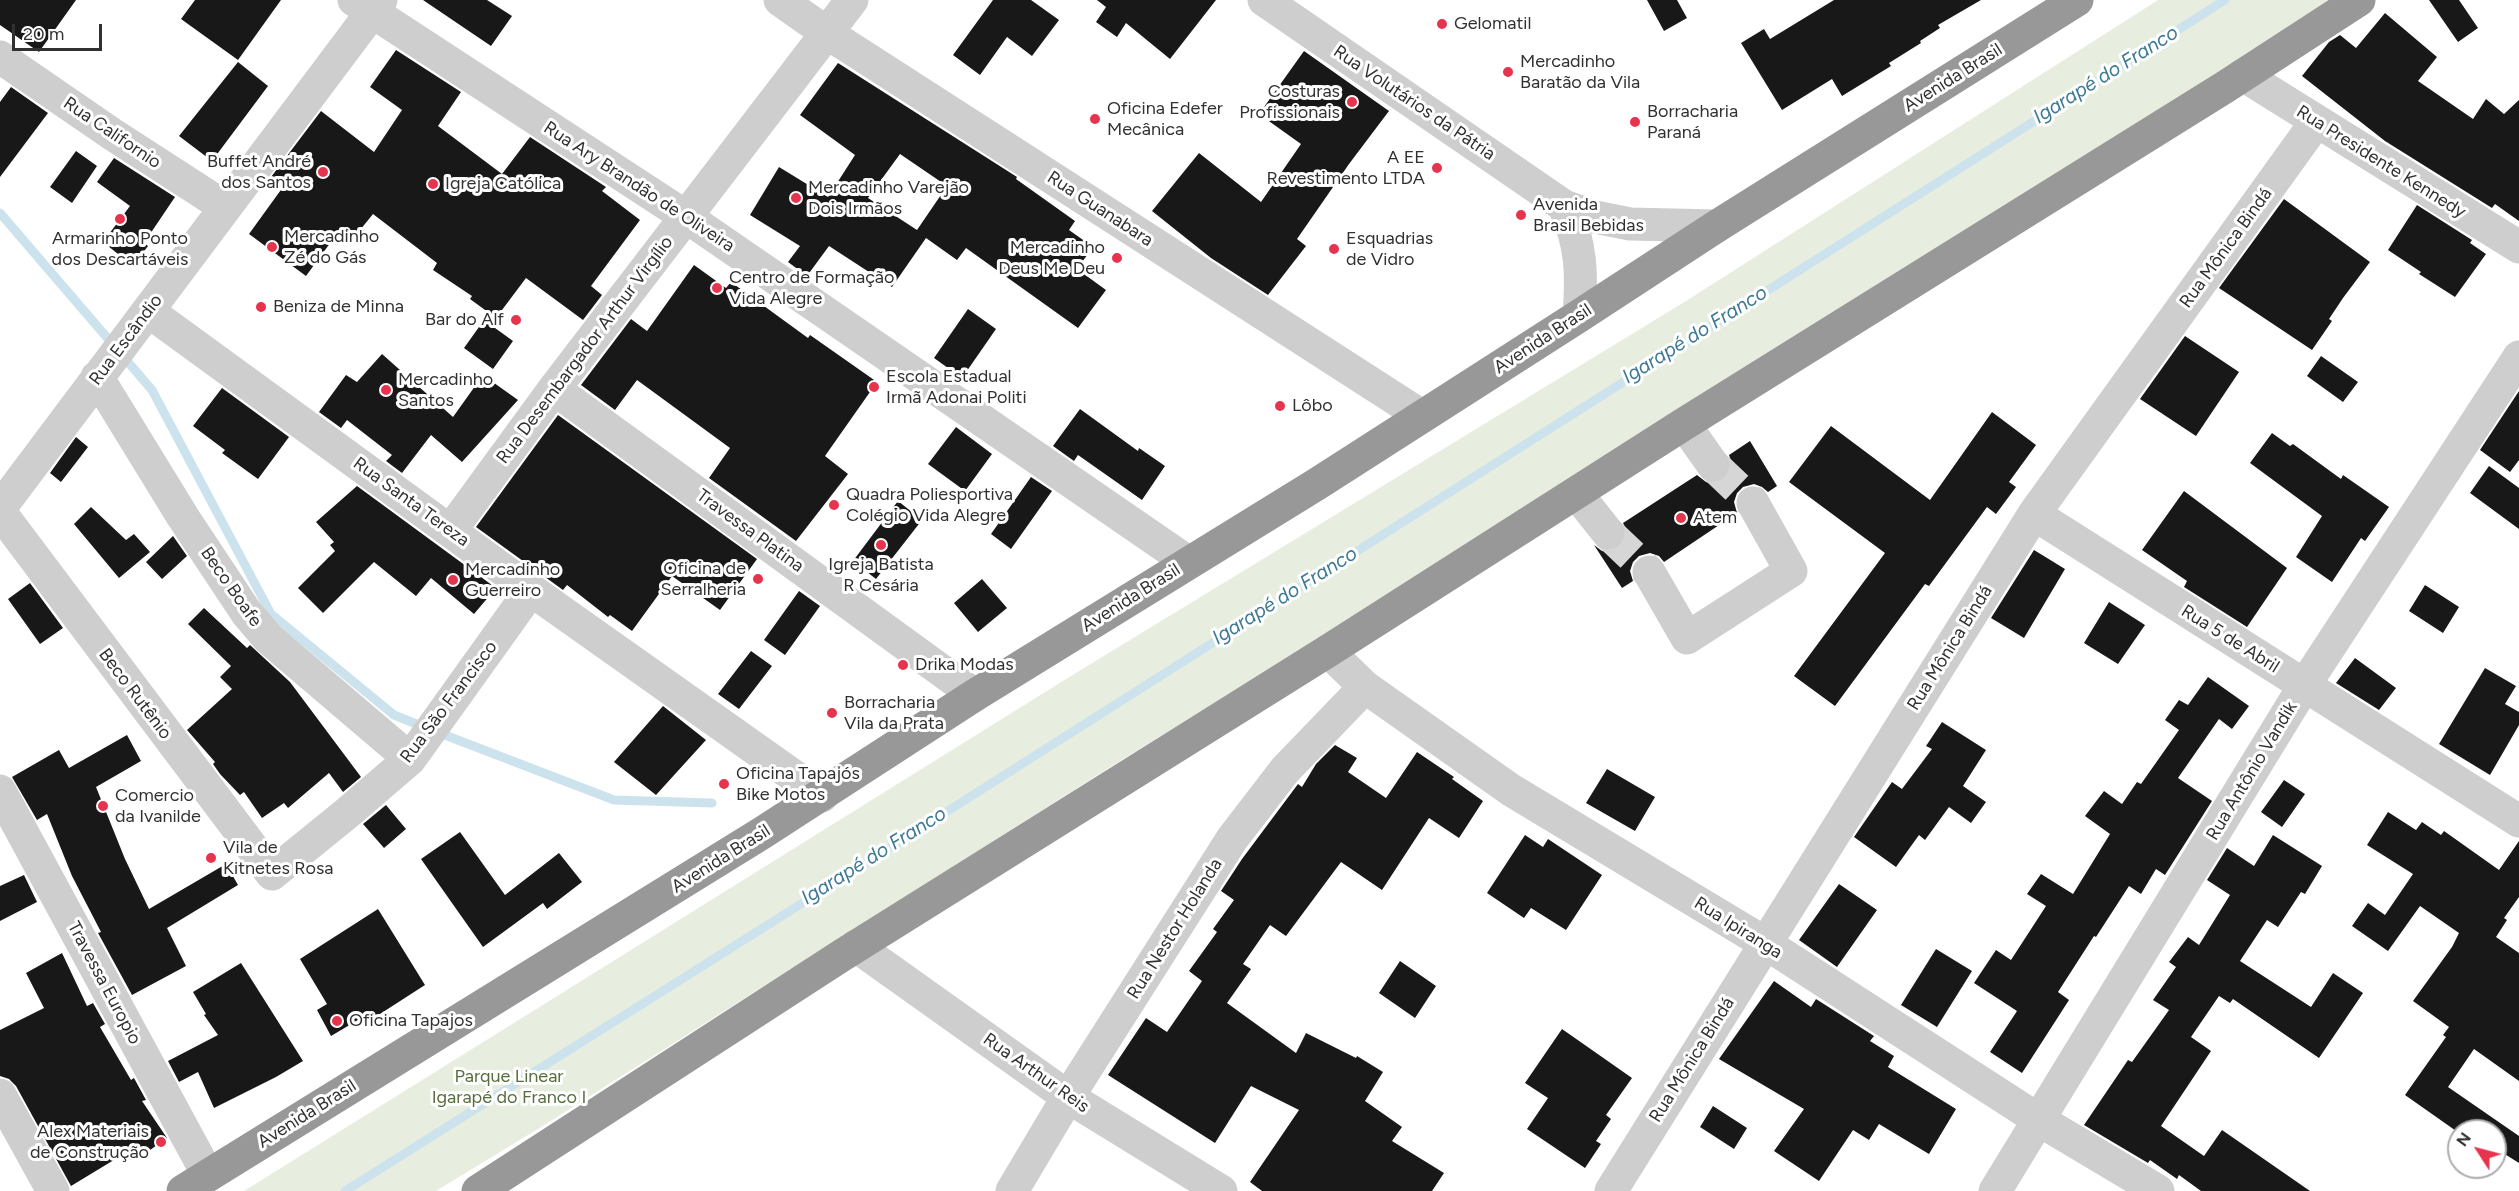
<!DOCTYPE html>
<html>
<head>
<meta charset="utf-8">
<style>
	body { margin:0 }
	#map { position:relative; width:2519px; height:1191px; overflow:hidden; background:#fff; font-family:Figtree,sans-serif }
	canvas { display:block }
	.north { position:absolute; left:2447px; top:1119px; width:60px; height:60px; box-sizing:border-box; background:#fff; border:2px solid #adadad; border-radius:50%; rotate:306deg; font-size:16px; font-weight:700; line-height:24px; text-align:center; color:#313131 }
	.north::after { content:''; display:block; margin:auto; width:21px; height:27px; background:#e7344e; clip-path:polygon(50% 0,100% 100%,50% 72%,0 100%) }
	.scale { position:absolute; left:12px; top:24px; width:90px; height:27px; box-sizing:border-box; border:3px solid #313131; border-top:0; padding-left:8px; font-size:18px; line-height:21px; white-space:nowrap; color:#313131; -webkit-text-stroke:4px #fff; paint-order:stroke }
</style>
</head>
<body>
<div id="map">
<canvas width="2519" height="1191"></canvas>
<div class="north">N</div>
<div class="scale">20 m</div>
</div>
<script>
const ctx = document.querySelector('canvas').getContext('2d');
ctx.lineJoin = 'round';
function fillPath(path, color) {
  ctx.fillStyle = color;
  ctx.fill(path, 'evenodd');
}
function trace(path, color, width, dash) {
  ctx.strokeStyle = color;
  ctx.lineWidth = width;
  ctx.lineCap = dash ? 'butt' : 'round';
  ctx.setLineDash(dash || []);
  ctx.stroke(path);
}
function label(font, color, halo, rows, align = 'center') {
  ctx.font = font + ' Figtree,sans-serif';
  ctx.lineWidth = 6;
  ctx.setLineDash([]);
  ctx.textBaseline = 'middle';
  ctx.strokeStyle = halo;
  ctx.fillStyle = color;
  for (const [text, x, y, turn = 0] of rows) {
    ctx.save();
    ctx.translate(x, y);
    ctx.rotate((+turn || 0) * Math.PI / 180);
    ctx.textAlign = isNaN(turn) ? turn : align;
    if (halo) ctx.strokeText(text, 0, 0);
    ctx.fillText(text, 0, 0);
    ctx.restore();
  }
}
fillPath(new Path2D(`
	M2158,0H2337L1729,388L1115,764L538,1129L436,1191H244L1066,679L1686,301Z`), '#e8eedf');
trace(new Path2D(`
	M0,213L152,390L271,614L394,715L424,727
	M437,732L614,800L712,803
	M345,1191L847,875L2225,0`), '#cce3ed', 9);
fillPath(new Path2D(`
	M0,0H76L39,52L0,25Z
	M195,0H281L238,60L181,19Z
	M423,0H487L512,16L491,46Z
	M993,0H1031L1059,20L1032,56L1007,37L980,75L953,55Z
	M1097,0H1216L1170,59L1126,23L1117,37L1096,22L1106,7Z
	M1647,0H1677L1687,18L1664,31Z
	M1834,0H1981L1938,25L1940,28L1920,41L1921,43L1889,63L1891,66L1842,96L1832,79L1782,110L1741,43L1764,29L1770,39Z
	M2429,0H2459L2478,28L2458,42Z
	M2385,13L2437,57L2418,81L2473,119L2486,99L2504,114L2519,100V221L2495,204L2492,208L2385,141L2302,76L2329,42L2340,35L2356,48Z
	M396,50L461,92L438,126L502,174L530,137L606,187L602,191L640,220L591,286L602,295L583,320L526,278L496,318L470,299L472,296L433,270L437,263L373,214L352,240L339,231L306,276L249,234L283,187L271,177L321,111L374,152L402,110L370,87Z
	M1304,51L1389,111L1349,164L1297,239L1306,246L1268,295L1211,258L1152,211L1199,153L1261,202L1301,144L1259,114Z
	M238,62L268,86L212,161L179,136Z
	M838,63L1017,177L1016,179L1075,221L1069,230L1093,247L1077,269L1106,290L1078,328L966,248L957,260L926,238L892,287L829,246L807,276L788,262L800,246L750,215L779,167L828,197L855,155L800,115ZM900,154L947,186L917,230L868,198Z
	M11,87L48,113L0,177V102Z
	M76,151L97,166L72,203L50,187Z
	M114,158L175,197L144,243L148,246L133,266L103,242L130,206L97,182Z
	M2284,199L2370,262L2343,298L2329,319L2332,321L2312,350L2219,288Z
	M2417,205L2472,240L2470,243L2486,254L2455,297L2419,274L2421,272L2388,250Z
	M694,265L726,288L731,282L808,338L810,335L877,382L825,456L848,474L796,541L709,478L730,448L637,380L615,410L581,385L631,319L647,331Z
	M968,309L996,329L962,378L934,358Z
	M484,320L513,341L493,369L464,348Z
	M2185,336L2239,372L2196,436L2140,399Z
	M382,354L453,417L483,375L518,400L462,462L431,435L402,473L386,461L392,455L347,420L341,428L319,412L346,375L357,382Z
	M2321,356L2358,382L2343,402L2307,376Z
	M222,388L289,437L258,479L222,453L225,450L193,426Z
	M2519,391V460L2510,472L2480,450Z
	M1080,409L1138,451L1139,448L1165,466L1142,500L1078,455L1074,461L1053,446Z
	M1992,412L2036,445L2009,482L2016,487L1996,514L1987,507L1929,586L1925,584L1835,706L1794,676L1885,553L1789,482L1831,426L1930,500Z
	M558,415L757,559L720,610L672,576L632,631L610,615L608,617L567,585L563,590L476,527Z
	M956,427L992,454L965,491L928,464Z
	M2272,433L2290,446L2293,444L2341,479L2343,475L2389,507L2365,541L2361,538L2332,582L2296,557L2322,516L2250,463Z
	M76,437L88,447L61,482L50,473Z
	M1750,441L1777,486L1768,492L1762,487L1754,484L1743,487L1737,493L1734,502L1737,513L1664,562L1659,556L1650,553L1639,556L1633,562L1630,571L1633,581L1622,588L1594,545L1602,551L1610,552L1619,548L1626,539L1627,531L1623,523L1697,475L1706,482L1715,484L1723,481L1730,472L1732,464L1729,455Z
	M2489,466L2519,488V529L2470,493Z
	M1031,477L1052,491L1011,549L991,534Z
	M357,486L496,588L474,614L431,578L416,596L374,562L323,613L298,588L335,551L330,545L334,542L316,522Z
	M2184,491L2287,568L2247,627L2184,587L2187,581L2142,550Z
	M898,501L922,520L876,579L853,561Z
	M91,507L126,540L134,534L150,552L119,578L74,524Z
	M173,536L187,556L162,579L146,562Z
	M2034,550L2065,569L2024,638L1991,618Z
	M982,579L1007,608L978,632L954,603Z
	M30,583L63,628L40,644L8,599Z
	M2425,585L2459,607L2443,633L2409,611Z
	M799,591L820,606L785,655L764,640Z
	M2109,602L2145,625L2118,664L2084,643Z
	M204,608L247,648L250,645L290,682L361,777L343,792L329,773L288,808L284,803L262,818L244,792L240,795L220,774L213,764L215,762L187,730L232,689L220,677L231,666L188,624Z
	M751,651L772,666L739,709L718,694Z
	M2355,658L2396,688L2379,710L2336,683Z
	M2485,668L2516,686L2505,704L2519,712V725L2490,775L2439,744Z
	M2208,677L2249,706L2232,729L2219,719L2178,778L2212,801L2165,875L2156,869L2141,894L2129,886L2096,937L2094,936L2058,992L2069,1000L2022,1073L1990,1052L2017,1011L1974,983L1996,950L2011,960L2046,906L2027,894L2041,874L2073,894L2110,834L2085,816L2104,791L2122,804L2137,782L2141,784L2179,730L2165,720L2179,700L2188,705Z
	M663,706L706,740L656,795L614,762Z
	M1942,722L1986,750L1963,786L1986,802L1971,823L1949,807L1925,840L1919,835L1896,867L1854,837L1892,782L1902,789L1932,749L1926,746Z
	M127,735L141,761L96,787L125,859L149,909L226,864L238,885L167,928L186,966L132,995L98,933L101,932L72,876L47,814L37,820L12,777L59,750L69,768Z
	M1335,745L1357,758L1348,772L1386,798L1417,752L1454,777L1452,779L1483,801L1459,838L1429,818L1382,890L1341,862L1286,936L1270,925L1243,964L1251,969L1227,1003L1296,1053L1306,1033L1356,1058L1357,1056L1383,1072L1365,1101L1402,1127L1392,1141L1444,1173L1432,1191H1262L1250,1182L1299,1110L1251,1086L1215,1143L1108,1075L1146,1018L1167,1032L1202,981L1189,971L1217,932L1213,929L1234,900L1221,891L1242,859L1298,784L1302,787L1316,764Z
	M1607,769L1655,797L1635,831L1586,803Z
	M2284,780L2305,794L2282,827L2261,812Z
	M386,805L406,829L384,848L363,824Z
	M2388,812L2416,830L2422,822L2441,835L2444,831L2499,870L2519,841V897L2504,918L2507,920L2496,937L2519,953V1081L2474,1049L2448,1087L2519,1136V1163L2495,1148V1131H2469L2459,1125V1133L2405,1095L2446,1037L2443,1035L2449,1027L2413,1001L2452,947L2459,933L2420,906L2388,951L2352,926L2368,903L2385,915L2413,874L2367,845Z
	M460,832L505,895L559,853L582,882L547,909L543,903L483,947L421,859Z
	M1525,835L1543,847L1548,839L1602,875L1566,930L1531,908L1524,918L1487,893Z
	M2273,835L2322,866L2305,894L2301,892L2278,927L2267,920L2240,961L2311,1007L2333,973L2363,993L2319,1058L2233,999L2230,1003L2219,996L2191,1037L2211,1051L2161,1126L2204,1156L2222,1130L2310,1191H2201L2179,1175L2177,1179L2150,1160L2148,1163L2084,1125L2128,1060L2132,1062L2169,1010L2153,1000L2176,967L2169,962L2188,937L2199,945L2230,895L2207,880L2227,848L2254,866Z
	M24,875L37,902L0,921V886Z
	M1839,884L1877,910L1837,967L1799,940Z
	M378,909L425,985L366,1023L363,1017L331,1036L317,1010L327,1004L300,959Z
	M1936,949L1972,971L1937,1027L1901,1005Z
	M62,953L87,1006L93,1003L105,1024L100,1027L131,1080L134,1078L146,1100L142,1101L167,1138L143,1155L137,1146L71,1186L16,1086L9,1079L0,1076V1030L44,1008L26,973Z
	M1400,961L1436,986L1415,1018L1379,993Z
	M241,963L303,1061L276,1077L214,1108L198,1072L179,1082L168,1061L218,1035L204,1015L206,1014L193,992Z
	M1774,981L1811,1007L1816,999L1874,1036L1870,1041L1894,1056L1888,1067L1956,1109L1929,1154L1879,1124L1869,1140L1853,1130L1819,1181L1774,1151L1804,1109L1719,1059Z
	M1562,1029L1632,1078L1606,1115L1611,1119L1596,1141L1601,1144L1585,1168L1527,1129L1548,1098L1525,1083Z
	M1713,1106L1747,1128L1734,1149L1700,1127Z`), '#181818');
trace(new Path2D(`
	M1713,465L1753,503
	M1608,533L1649,572`), '#d6d6d6', 33, [33, 16]);
trace(new Path2D(`
	M354,0L685,216L1188,562
	M780,0L827,33L1422,416
	M1264,0L1564,206L1595,217L1630,224L1717,226
	M0,57L112,134L225,207
	M2243,75L2519,247
	M1564,206C1582,245 1582,275 1579,316
	M148,311L531,590L822,796
	M97,377L183,517L246,612L268,638L410,759
	M554,389L975,695
	M1684,424L1713,465
	M1577,494L1608,533
	M0,508L381,0
	M0,512L272,874L346,814L410,759L531,590
	M2034,514L2519,821
	M451,530L554,389L852,0
	M1649,572L1687,638L1791,571L1753,503
	M1328,651L1365,687L1511,790L1765,943L2039,1120L2158,1191
	M0,791L208,1175
	M856,946L1068,1097L1221,1191
	M0,1095L53,1191
	M1012,1191L1068,1097L1232,839L1285,770L1365,687
	M1611,1191L2034,514L2316,122
	M1995,1191L2304,686L2519,357`), '#cecece', 33);
trace(new Path2D(`
	M183,1191L762,833L975,695L1317,484L1579,316L1717,226L2077,0
	M478,1191L844,954L1328,651L1684,424L2225,87L2359,0`), '#989898', 33);
for (const [x, y, r, color] of [
	[1442,24,6,"#e7344e"],
	[1508,72,6,"#e7344e"],
	[1352,102,6,"#e7344e"],
	[1095,119,6,"#e7344e"],
	[1635,122,6,"#e7344e"],
	[1437,168,6,"#e7344e"],
	[323,172,6,"#e7344e"],
	[433,184,6,"#e7344e"],
	[796,198,6,"#e7344e"],
	[1521,215,6,"#e7344e"],
	[120,219,6,"#e7344e"],
	[272,247,6,"#e7344e"],
	[1334,249,6,"#e7344e"],
	[1117,258,6,"#e7344e"],
	[717,288,6,"#e7344e"],
	[261,307,6,"#e7344e"],
	[516,320,6,"#e7344e"],
	[874,387,6,"#e7344e"],
	[386,390,6,"#e7344e"],
	[1280,406,6,"#e7344e"],
	[834,505,6,"#e7344e"],
	[1681,518,6,"#e7344e"],
	[881,545,6,"#e7344e"],
	[758,579,6,"#e7344e"],
	[453,580,6,"#e7344e"],
	[903,665,6,"#e7344e"],
	[832,713,6,"#e7344e"],
	[724,784,6,"#e7344e"],
	[103,806,6,"#e7344e"],
	[211,858,6,"#e7344e"],
	[337,1021,6,"#e7344e"],
	[161,1142,6,"#e7344e"]
]) {
  const dot = new Path2D();
  dot.arc(x, y, r, 0, 2 * Math.PI);
  ctx.fillStyle = color;
  ctx.fill(dot);
  trace(dot, '#fff', 2);
}
label('18px', '#313131', '#fff', [
	["Gelomatil",1454,24],
	["Mercadinho",1520,62],
	["Baratão da Vila",1520,83],
	["Costuras",1340,92,"right"],
	["Profissionais",1340,113,"right"],
	["Oficina Edefer",1107,109],
	["Mecânica",1107,130],
	["Borracharia",1647,112],
	["Paraná",1647,133],
	["A EE",1425,158,"right"],
	["Revestimento LTDA",1425,179,"right"],
	["Buffet André",311,162,"right"],
	["dos Santos",311,183,"right"],
	["Igreja Católica",445,184],
	["Mercadinho Varejão",808,188],
	["Dois Irmãos",808,209],
	["Avenida",1533,205],
	["Brasil Bebidas",1533,226],
	["Mercadinho",284,237],
	["Zé do Gás",284,258],
	["Armarinho Ponto",120,239,"center"],
	["dos Descartáveis",120,260,"center"],
	["Esquadrias",1346,239],
	["de Vidro",1346,260],
	["Mercadinho",1105,248,"right"],
	["Deus Me Deu",1105,269,"right"],
	["Centro de Formação",729,278],
	["Vida Alegre",729,299],
	["Beniza de Minna",273,307],
	["Bar do Alf",504,320,"right"],
	["Escola Estadual",886,377],
	["Irmã Adonai Politi",886,398],
	["Mercadinho",398,380],
	["Santos",398,401],
	["Lôbo",1292,406],
	["Quadra Poliesportiva",846,495],
	["Colégio Vida Alegre",846,516],
	["Atem",1693,518],
	["Igreja Batista",881,565,"center"],
	["R Cesária",881,586,"center"],
	["Oficina de",746,569,"right"],
	["Serralheria",746,590,"right"],
	["Mercadinho",465,570],
	["Guerreiro",465,591],
	["Drika Modas",915,665],
	["Borracharia",844,703],
	["Vila da Prata",844,724],
	["Oficina Tapajós",736,774],
	["Bike Motos",736,795],
	["Comercio",115,796],
	["da Ivanilde",115,817],
	["Vila de",223,848],
	["Kitnetes Rosa",223,869],
	["Oficina Tapajos",349,1021],
	["Alex Materiais",149,1132,"right"],
	["de Construção",149,1153,"right"]
], 'left');
label('18px', '#313131', '#fff', [
	["Avenida Brasil",1953,78,-32],
	["Rua Volutários da Pátria",1414,103,34],
	["Rua Californio",112,133,34],
	["Rua Presidente Kennedy",2381,162,32],
	["Rua Ary Brandão de Oliveira",639,187,33],
	["Rua Guanabara",1100,209,33],
	["Rua Mônica Bindá",2226,248,-54],
	["Avenida Brasil",1543,339,-33],
	["Rua Escândio",126,340,-53],
	["Rua Desembargador Arthur Virgílio",585,350,-53],
	["Rua Santa Tereza",411,502,36],
	["Travessa Platina",750,531,36],
	["Beco Boafe",231,587,55],
	["Avenida Brasil",1131,598,-32],
	["Rua 5 de Abril",2230,639,32],
	["Rua Mônica Bindá",1950,648,-58],
	["Beco Rutênio",135,694,53],
	["Rua São Francisco",449,702,-53],
	["Rua Antônio Vandik",2252,771,-59],
	["Avenida Brasil",721,859,-32],
	["Rua Ipiranga",1738,928,32],
	["Rua Nestor Holanda",1175,929,-58],
	["Travessa Europio",104,983,62],
	["Rua Mônica Bindá",1692,1060,-58],
	["Rua Arthur Reis",1036,1073,35],
	["Avenida Brasil",307,1114,-32]
]);
label('18px', '#576d3d', '#fff', [
	["Parque Linear",509,1077],
	["Igarapé do Franco I",509,1098]
]);
label('italic 20px', '#3d7994', '#fff', [
	["Igarapé do Franco",2106,75,-32],
	["Igarapé do Franco",1695,335,-32],
	["Igarapé do Franco",1285,596,-32],
	["Igarapé do Franco",874,856,-32]
]);
</script>
</body>
</html>
